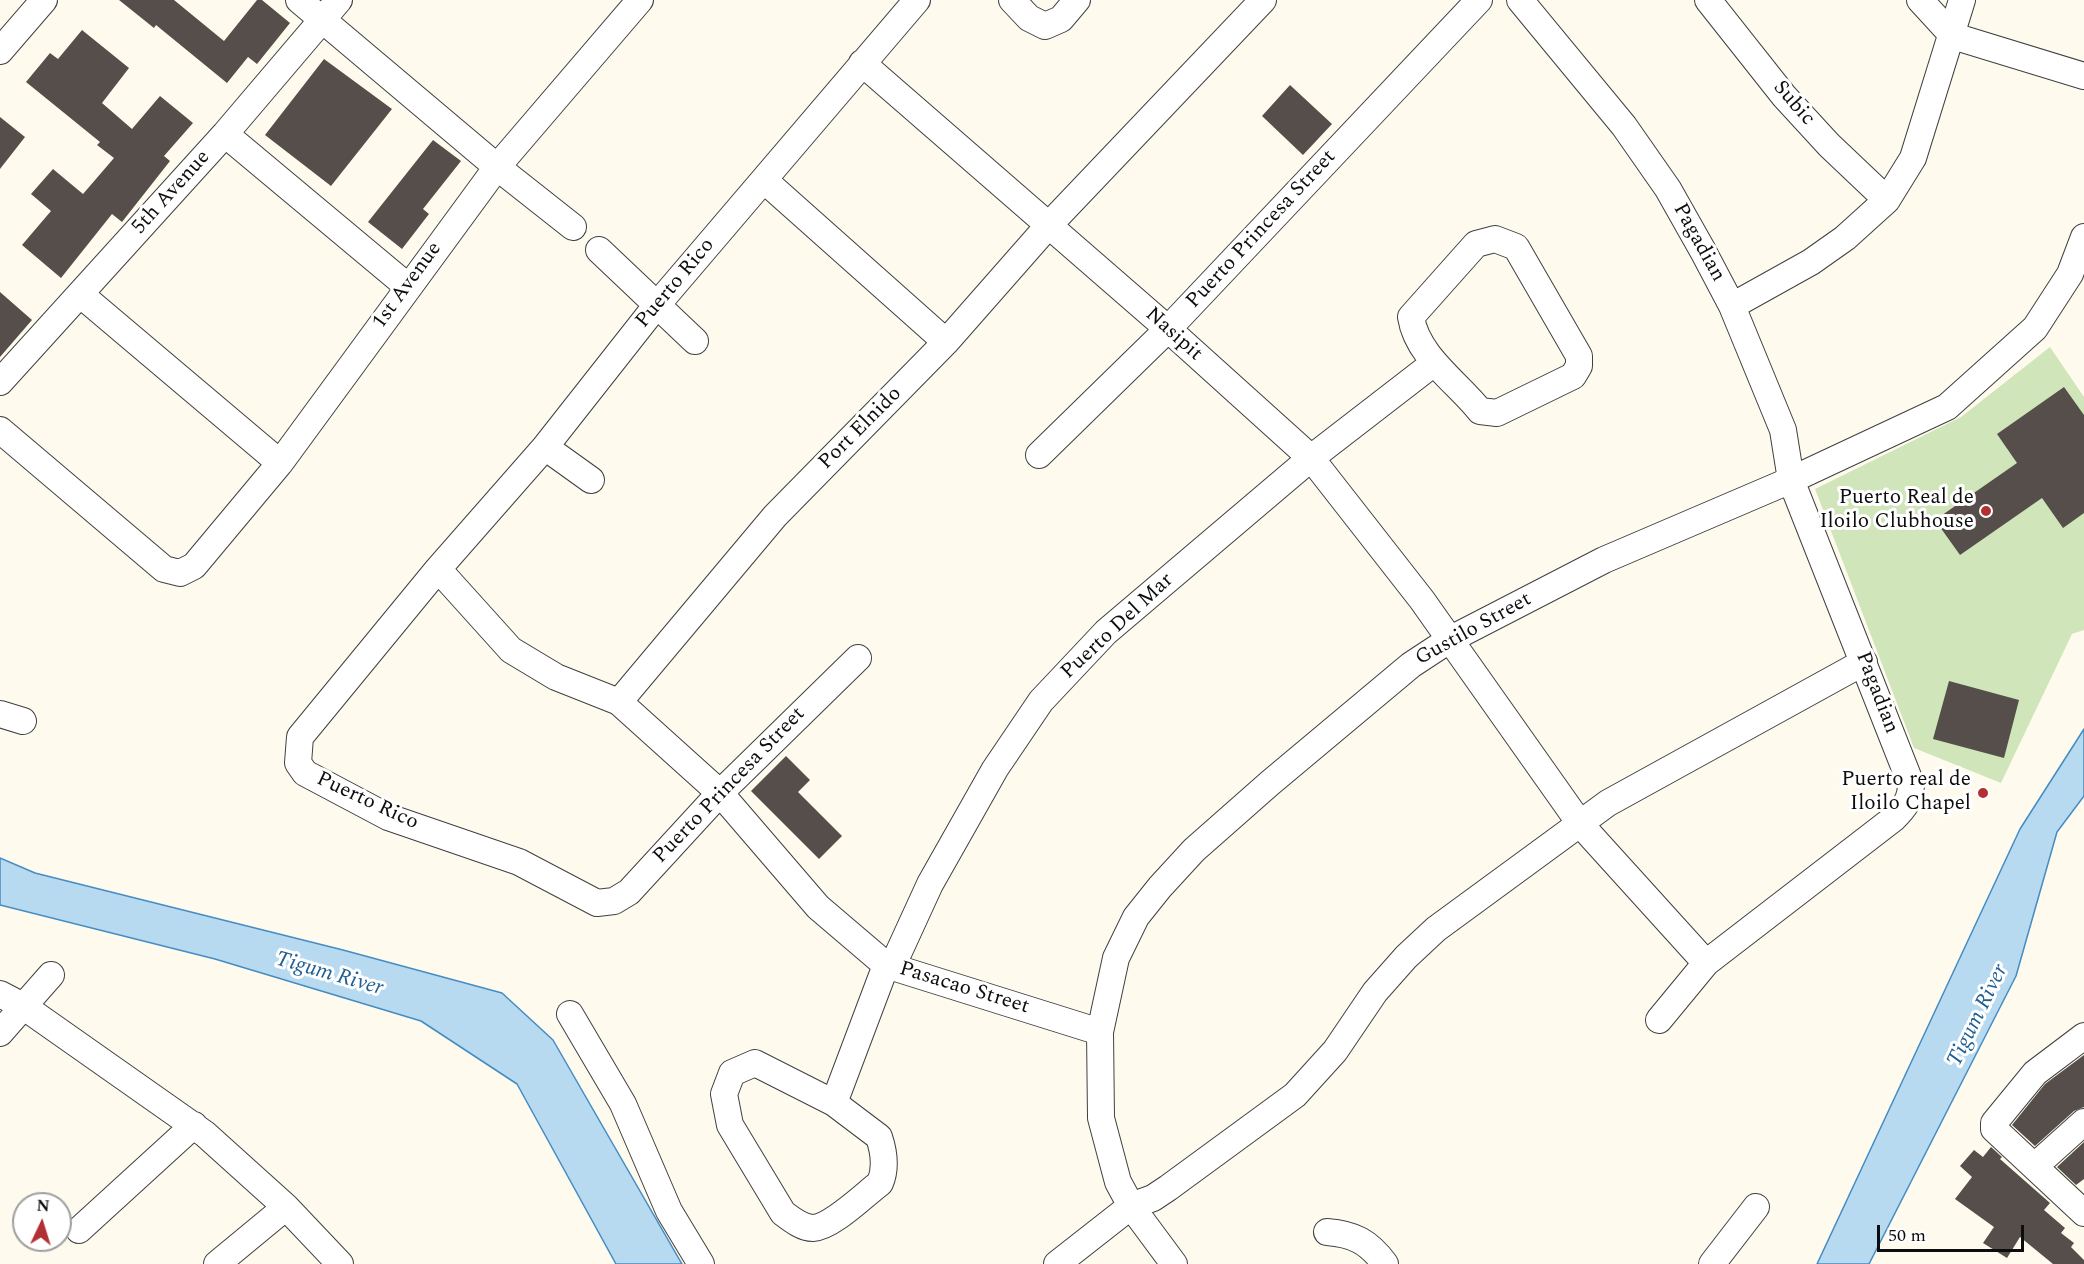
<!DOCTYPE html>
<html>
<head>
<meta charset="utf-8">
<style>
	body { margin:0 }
	#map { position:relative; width:2084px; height:1264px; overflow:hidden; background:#fefbee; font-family:Spectral,serif }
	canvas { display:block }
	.north { position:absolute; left:12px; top:1192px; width:60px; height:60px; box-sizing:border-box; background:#fff; border:2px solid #9e9e9e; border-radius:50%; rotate:4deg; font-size:16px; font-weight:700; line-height:24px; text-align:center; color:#0d0d0d }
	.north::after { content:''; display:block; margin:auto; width:21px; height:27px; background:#b23033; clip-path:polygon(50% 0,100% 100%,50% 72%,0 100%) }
	.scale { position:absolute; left:1877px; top:1225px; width:147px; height:27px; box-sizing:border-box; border:3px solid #0d0d0d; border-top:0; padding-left:8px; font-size:18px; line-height:21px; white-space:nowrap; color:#0d0d0d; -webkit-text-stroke:4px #fff; paint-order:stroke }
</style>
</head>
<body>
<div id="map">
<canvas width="2084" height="1264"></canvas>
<div class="north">N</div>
<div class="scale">50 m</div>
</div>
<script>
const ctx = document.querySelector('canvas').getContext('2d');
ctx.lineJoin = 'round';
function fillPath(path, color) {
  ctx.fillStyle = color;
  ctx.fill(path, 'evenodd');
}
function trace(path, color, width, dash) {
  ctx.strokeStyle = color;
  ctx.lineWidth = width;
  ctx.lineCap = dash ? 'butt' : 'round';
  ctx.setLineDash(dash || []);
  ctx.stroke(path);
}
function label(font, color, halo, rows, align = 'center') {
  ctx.font = font + ' Spectral,serif';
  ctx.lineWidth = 6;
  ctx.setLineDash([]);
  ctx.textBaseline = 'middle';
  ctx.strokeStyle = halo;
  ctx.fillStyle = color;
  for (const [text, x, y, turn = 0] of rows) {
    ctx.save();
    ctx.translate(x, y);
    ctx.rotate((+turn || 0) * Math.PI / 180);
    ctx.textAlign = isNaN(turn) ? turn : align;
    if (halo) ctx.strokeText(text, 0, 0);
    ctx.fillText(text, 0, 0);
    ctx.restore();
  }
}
fillPath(new Path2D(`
	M2050,347L2084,397V630L2072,634L2001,783L1914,748L1815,489L1961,417Z`), '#d0e5ba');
const water = new Path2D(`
	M2084,729V796L2057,832L2016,976L1869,1264H1817L2020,829Z
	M0,858L35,873L343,950L502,993L553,1040L682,1264H616L517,1084L421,1021L215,959L0,905Z`);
fillPath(water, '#b7daf1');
trace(water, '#448cc2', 1.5);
fillPath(new Path2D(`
	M119,0H174L224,41L257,0H262L290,23L257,64L248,57L227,83L156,25L154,28Z
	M82,30L129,68L102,103L132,129L160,96L193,123L164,156L170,161L122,222L112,214L61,278L22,245L51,211L31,194L53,169L83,194L114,158L97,145L100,142L26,82L50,53L58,59Z
	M324,59L392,109L331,186L265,135Z
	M1290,85L1332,124L1303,155L1262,116Z
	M0,117L25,137L0,169Z
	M433,140L461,161L423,209L429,214L402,249L368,222Z
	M0,292L32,320L0,357Z
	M2064,387L2084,415V513L2063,528L2042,498L1960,555L1935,520L2017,463L1997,434Z
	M1949,681L2019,700L2004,758L1933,739Z
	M786,756L810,780L798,792L842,836L819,859L751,791Z
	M2084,1055V1107L2074,1111L2035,1146L2012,1125L2045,1084Z
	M2084,1142V1179L2076,1185L2057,1167Z
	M1991,1147L2002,1157L2000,1159L2050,1203L2044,1210L2065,1228L2061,1233L2074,1243L2071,1247L2084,1260V1264H2053L2020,1237L2007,1258L1983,1243L1994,1227L1955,1199L1972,1177L1960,1166L1974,1150L1983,1157Z`), '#554e4a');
const minor = new Path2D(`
	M299,0L497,167L573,227
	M1012,0L1029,18L1045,26L1061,19L1077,0
	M1708,0L1784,96L1829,145L1887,200
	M1920,0L1953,36L2084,76
	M0,51L44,0
	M862,63L1168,329L1311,458L1422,600L1581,825L1706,963L1893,819C1904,808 1911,800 1911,784L1791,480L1783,430L1732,306L1703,251L1668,189L1624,126L1520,0
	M225,134L407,286
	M1495,239L1516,247L1579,356V366L1573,376L1497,413L1480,411C1457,382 1417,356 1411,317L1476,244Z
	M599,250L695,341
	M80,294L280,463
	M1732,306L1811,262L1845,238L1887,200L1913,158L1962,0
	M946,342L1048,226L1263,0
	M0,382L225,134L339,0
	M0,430L164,569L180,573L194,566L280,463L497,167L640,0
	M545,447L591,480
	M1039,455L1168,329L1479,0
	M438,569L511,650L556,677L619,702L720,793L818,907L886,965L1100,1032
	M858,658L720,793L629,892L614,901L597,903L519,862L388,817L305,773L298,763L300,737L438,569L545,447L656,306L917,0
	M619,702L775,516L946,342L764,180
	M0,714L23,721
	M892,967L930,884L995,769L1041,701L1106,632L1311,458L1434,363
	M0,994L23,1006L205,1134L286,1207L340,1264
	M570,1014L623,1104L669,1211L701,1264
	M1659,1020L1706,963
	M0,1033L51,975
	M2084,1036L2035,1073L1994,1123V1129L2084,1213
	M834,1103L755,1063L732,1073L724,1094L730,1125L783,1213C791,1219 802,1228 813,1228C832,1227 864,1195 880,1183C886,1169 884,1152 879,1137L834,1103L886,965
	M2035,1166L2084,1122
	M79,1230L194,1125
	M1327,1232C1354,1234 1369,1242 1385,1264
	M217,1264L286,1207
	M1057,1264L1131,1206L1153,1198L1168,1188L1295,1095L1335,1051L1375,992L1406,957L1436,929L1608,803L1864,662
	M1174,1264L1131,1206L1118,1182L1101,1118L1100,1032L1116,958L1136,917L1160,887L1194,850L1270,783L1411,665L1449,640L1604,560L1791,480L1947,407L2035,328L2070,274L2084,237
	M1712,1264L1756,1207`);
trace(minor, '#404040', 28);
trace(minor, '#fff', 26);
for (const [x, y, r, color] of [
	[1986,511,6,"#b23033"],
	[1983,793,6,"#b23033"]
]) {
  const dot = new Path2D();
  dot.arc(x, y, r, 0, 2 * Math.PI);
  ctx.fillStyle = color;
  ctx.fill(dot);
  trace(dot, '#fff', 2);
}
label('21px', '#0d0d0d', '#fff', [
	["Subic",1793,104,49],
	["5th Avenue",172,193,-48],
	["Puerto Princesa Street",1262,230,-47],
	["Pagadian",1698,243,61],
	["Puerto Rico",676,284,-50],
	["1st Avenue",408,286,-54],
	["Nasipit",1173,335,42],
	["Port Elnido",861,429,-45],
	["Puerto Del Mar",1118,627,-43],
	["Gustilo Street",1474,630,-29],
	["Pagadian",1876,693,69],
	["Puerto Princesa Street",730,786,-46],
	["Puerto Rico",367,802,25],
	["Pasacao Street",964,989,17]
]);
label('21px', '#0d0d0d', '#fff', [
	["Puerto Real de",1974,499],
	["Iloilo Clubhouse",1974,523],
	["Puerto real de",1971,781],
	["Iloilo Chapel",1971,805]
], 'right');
label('italic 22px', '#205f94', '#fff', [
	["Tigum River",329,975,16],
	["Tigum River",1979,1016,-64]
]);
</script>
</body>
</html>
